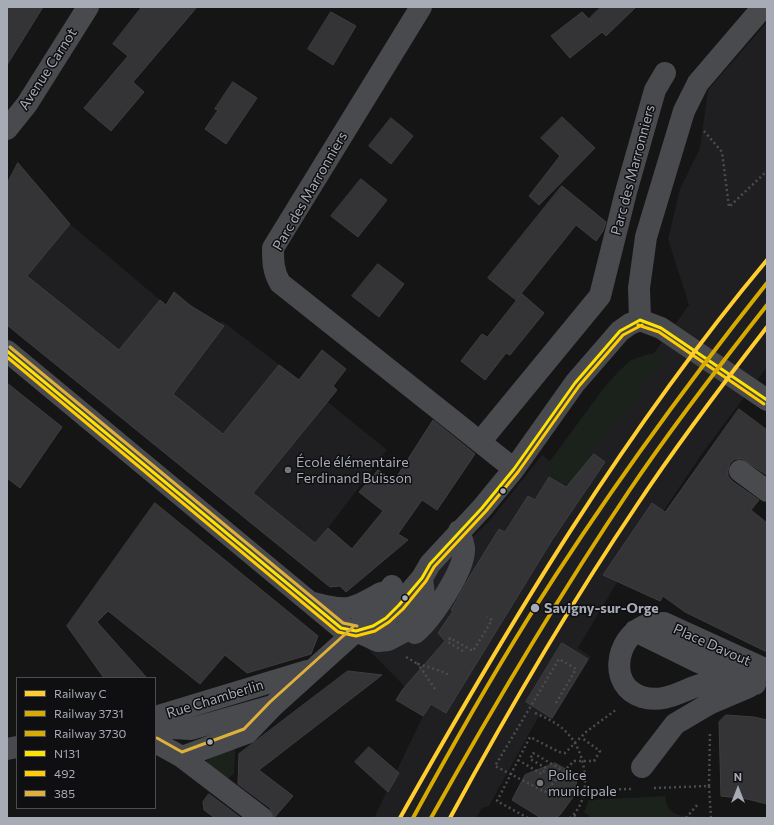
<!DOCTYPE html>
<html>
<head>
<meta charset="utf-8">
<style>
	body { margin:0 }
	#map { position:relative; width:774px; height:825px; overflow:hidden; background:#151515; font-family:Commissioner,sans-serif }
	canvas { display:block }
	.frame { position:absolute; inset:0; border:8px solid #a6abb6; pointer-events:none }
	.legend { position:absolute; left:16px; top:677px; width:140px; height:132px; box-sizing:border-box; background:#0f0f11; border:1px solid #4b4d53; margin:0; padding:5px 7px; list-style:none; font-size:12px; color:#a6abb6 }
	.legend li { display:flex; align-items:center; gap:8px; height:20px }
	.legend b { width:20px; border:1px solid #4b4d53 }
	.north { position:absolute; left:718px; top:769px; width:40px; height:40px; -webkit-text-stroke:3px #0f0f11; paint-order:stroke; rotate:0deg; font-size:11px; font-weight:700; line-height:16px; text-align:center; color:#a6abb6 }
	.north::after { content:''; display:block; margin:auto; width:14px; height:18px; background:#a6abb6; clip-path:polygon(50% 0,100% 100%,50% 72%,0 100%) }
</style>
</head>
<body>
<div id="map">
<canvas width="774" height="825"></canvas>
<div class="frame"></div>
<ul class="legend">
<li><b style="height:5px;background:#ffcd2c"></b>Railway C</li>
<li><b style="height:5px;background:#d8ab00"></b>Railway 3731</li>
<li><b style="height:5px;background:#d8ab00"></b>Railway 3730</li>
<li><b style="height:5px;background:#ffe300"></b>N131</li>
<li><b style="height:5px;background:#ffcd02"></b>492</li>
<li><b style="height:5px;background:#dfb03a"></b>385</li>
</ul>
<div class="north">N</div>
</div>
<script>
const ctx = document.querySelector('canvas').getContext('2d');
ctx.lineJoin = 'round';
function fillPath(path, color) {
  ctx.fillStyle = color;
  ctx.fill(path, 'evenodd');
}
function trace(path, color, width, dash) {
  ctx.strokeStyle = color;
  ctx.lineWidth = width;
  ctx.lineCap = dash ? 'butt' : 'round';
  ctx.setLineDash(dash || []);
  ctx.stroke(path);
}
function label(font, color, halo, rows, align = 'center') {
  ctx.font = font + ' Commissioner,sans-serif';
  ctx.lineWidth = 3;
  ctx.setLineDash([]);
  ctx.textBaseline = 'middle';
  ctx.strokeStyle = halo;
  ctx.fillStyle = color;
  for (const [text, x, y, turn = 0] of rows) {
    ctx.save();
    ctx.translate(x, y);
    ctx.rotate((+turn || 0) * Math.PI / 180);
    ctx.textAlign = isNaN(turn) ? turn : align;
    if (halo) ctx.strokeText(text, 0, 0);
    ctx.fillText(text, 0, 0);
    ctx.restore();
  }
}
fillPath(new Path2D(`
	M767,22V367L701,455L626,567L578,648L591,657L552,720L540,714L489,806L482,808L476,818H374L423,716L400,702L408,690L363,644L491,519L542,455L566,474L689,305L668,239L680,189L700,148L708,90Z
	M18,163L70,224L166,305L174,292L191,306L220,324L222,321L323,398L387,450L328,528L299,562L7,325V184Z`), '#1f1f21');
fillPath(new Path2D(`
	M649,354L667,355L580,470L566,487L549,477L545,468L603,389L618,372L631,360Z
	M234,748L235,751L234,774L227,779L205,764L207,760Z
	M665,796C668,823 690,813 704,818H592L584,812L589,800Z`), '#1b221c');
const building = new Path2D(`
	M7,7H43L7,65Z
	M142,7H197L133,82L144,92L111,131L84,108L128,56L113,44Z
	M601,7H636L606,36L602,32L570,58L551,36L582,12L593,23L589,19Z
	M331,12L356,26L333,65L308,49Z
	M233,82L257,98L226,144L205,129L218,110L215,109Z
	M562,117L595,148L539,205L529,196L560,156L541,138Z
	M391,118L413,136L391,164L369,146Z
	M18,163L70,224L27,276L119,350L160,300L166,305L174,292L191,306L224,326L173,394L223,434L279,365L299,380L322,350L346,369L333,386L337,390L253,493L315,543L328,528L352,549L383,511L359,492L378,470L394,481L433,420L475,454L437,510L422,500L398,534L408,540L346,592L340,586L330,587L7,325V184Z
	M361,179L387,200L358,237L331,216Z
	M562,186L606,222L603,231L596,241L576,225L516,300L488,278Z
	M378,264L404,284L379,317L352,296Z
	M522,294L544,313L510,355L506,353L485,380L461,361L482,334L487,337Z
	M7,383L62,427L20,488L7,478Z
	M739,409L767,430V475L742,459H735L730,463L728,470V476L732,481L759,500L751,510L767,523V652L685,612L663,596L660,601L603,575L652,503L665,512Z
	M594,454L605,462L552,540L446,713L431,704L423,716L396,700L403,689L445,641L438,633L453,611L451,610L470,576L499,529L505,532L528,496L535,500L549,477L566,487Z
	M155,503L318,636L311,654L247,673L225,655L200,684L108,611L97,622L147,678H104L67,626Z
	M562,643L588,659L552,718L526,702Z
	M348,671L382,675L259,770L293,796L274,818L270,808L238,784L239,754Z
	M726,715L754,717L767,720V804L747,799L721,796L719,722Z
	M369,747L399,773L388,792L355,762Z
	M555,763L578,776L573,797L560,815L555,818H541L512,800L525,775Z
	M209,794L241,818H215L204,810L203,802Z`);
fillPath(building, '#343436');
trace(building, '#3d3e41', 1);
trace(new Path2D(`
	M704,131L722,152L729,207L767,171
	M463,651L448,642L450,638L473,651L492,620L487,617
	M406,657L418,664
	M435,689L418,664L441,671L449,675
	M556,703L576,669L559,659L495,766L545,792L564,771
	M535,713C548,719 560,724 569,735C587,755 593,799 570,818
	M518,760L542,774L546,768L530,759L533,753L564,771L574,761H594L600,751L582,738
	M709,786L710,732
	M654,788L709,786L711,818
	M584,790L631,789
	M574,815L578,818
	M528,818L497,801L530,737L559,752L565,753L586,732L617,709
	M686,818L698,804`), '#4b4c50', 2.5, [2, 3]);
trace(new Path2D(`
	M421,7L273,248C273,261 273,271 280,283L514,469
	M7,129L27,104L88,7
	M640,320L639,288L646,237L684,111L698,83L763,7
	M640,320L661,328L767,400
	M7,351L341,628L356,631L378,641L388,640L405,631L418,614L424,596L422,578
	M480,442L600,296L626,192L655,90L665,73
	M740,471L767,491
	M314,603C347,612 352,610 381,593
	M356,631L373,626L386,618L399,605L422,578L430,564L482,508L514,469L575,383L620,331L630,324L640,320
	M635,631L696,661L739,678
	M415,633C431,620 465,570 464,549C464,544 461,537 459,531
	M755,684C741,684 726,681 712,682C688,685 668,705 642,697C608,686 615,639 644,626C650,623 657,623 664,623L767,670
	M155,717L307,671
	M155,727L191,729L272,706
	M155,742L182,757L262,818
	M7,749L17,747
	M182,757L247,733L273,706L356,631L392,586
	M642,767L675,724L709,704L749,687`), '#494a4e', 22);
trace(new Path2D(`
	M640,320L661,328L767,400
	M7,351L341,628L356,631L373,626L386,618L399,605L422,578L430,564L482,508L514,469L575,383L620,331L640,320`), '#ffe300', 3);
trace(new Path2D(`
	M638,325L659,332L764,404
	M7,357L338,632L356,636L375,631L389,622L403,609L426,581L434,567L486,511L518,472L579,386L623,335L642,325`), '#ffcd02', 3);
trace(new Path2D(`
	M10,347L343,623L357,626
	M157,738L182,752L244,729L270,702L353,627`), '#dfb03a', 3);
trace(new Path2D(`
	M400,818C509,624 624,431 767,260
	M450,818C508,711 569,606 637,505C678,443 722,385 767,327`), '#ffcd2c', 4);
trace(new Path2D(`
	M431,818C493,707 558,597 629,491C672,427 719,366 767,305`), '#d8ab00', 4);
trace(new Path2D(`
	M413,818C450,750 488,683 529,617C602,501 682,390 767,283`), '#d8ab00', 4);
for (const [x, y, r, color] of [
	[288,470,4,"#73767e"],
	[503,491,3.5,"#a6abb6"],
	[405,598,3.5,"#a6abb6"],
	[535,608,5,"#a6abb6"],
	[210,742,3.5,"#a6abb6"],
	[540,783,4,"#73767e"]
]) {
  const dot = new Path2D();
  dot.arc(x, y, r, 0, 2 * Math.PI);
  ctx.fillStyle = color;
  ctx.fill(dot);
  trace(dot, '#0f0f11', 1.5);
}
label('14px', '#a6abb6', '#0f0f11', [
	["Avenue Carnot",48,69,-57],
	["Parc des Marronniers",633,170,-75],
	["Parc des Marronniers",310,191,-60],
	["Place Davout",712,645,24],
	["Rue Chamberlin",215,699,-17]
]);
label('14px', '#a6abb6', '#0f0f11', [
	["École élémentaire",296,462],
	["Ferdinand Buisson",296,478],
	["Police",548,775],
	["municipale",548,791]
], 'left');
label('bold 14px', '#a6abb6', '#0f0f11', [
	["Savigny-sur-Orge",544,608]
], 'left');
</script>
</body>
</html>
